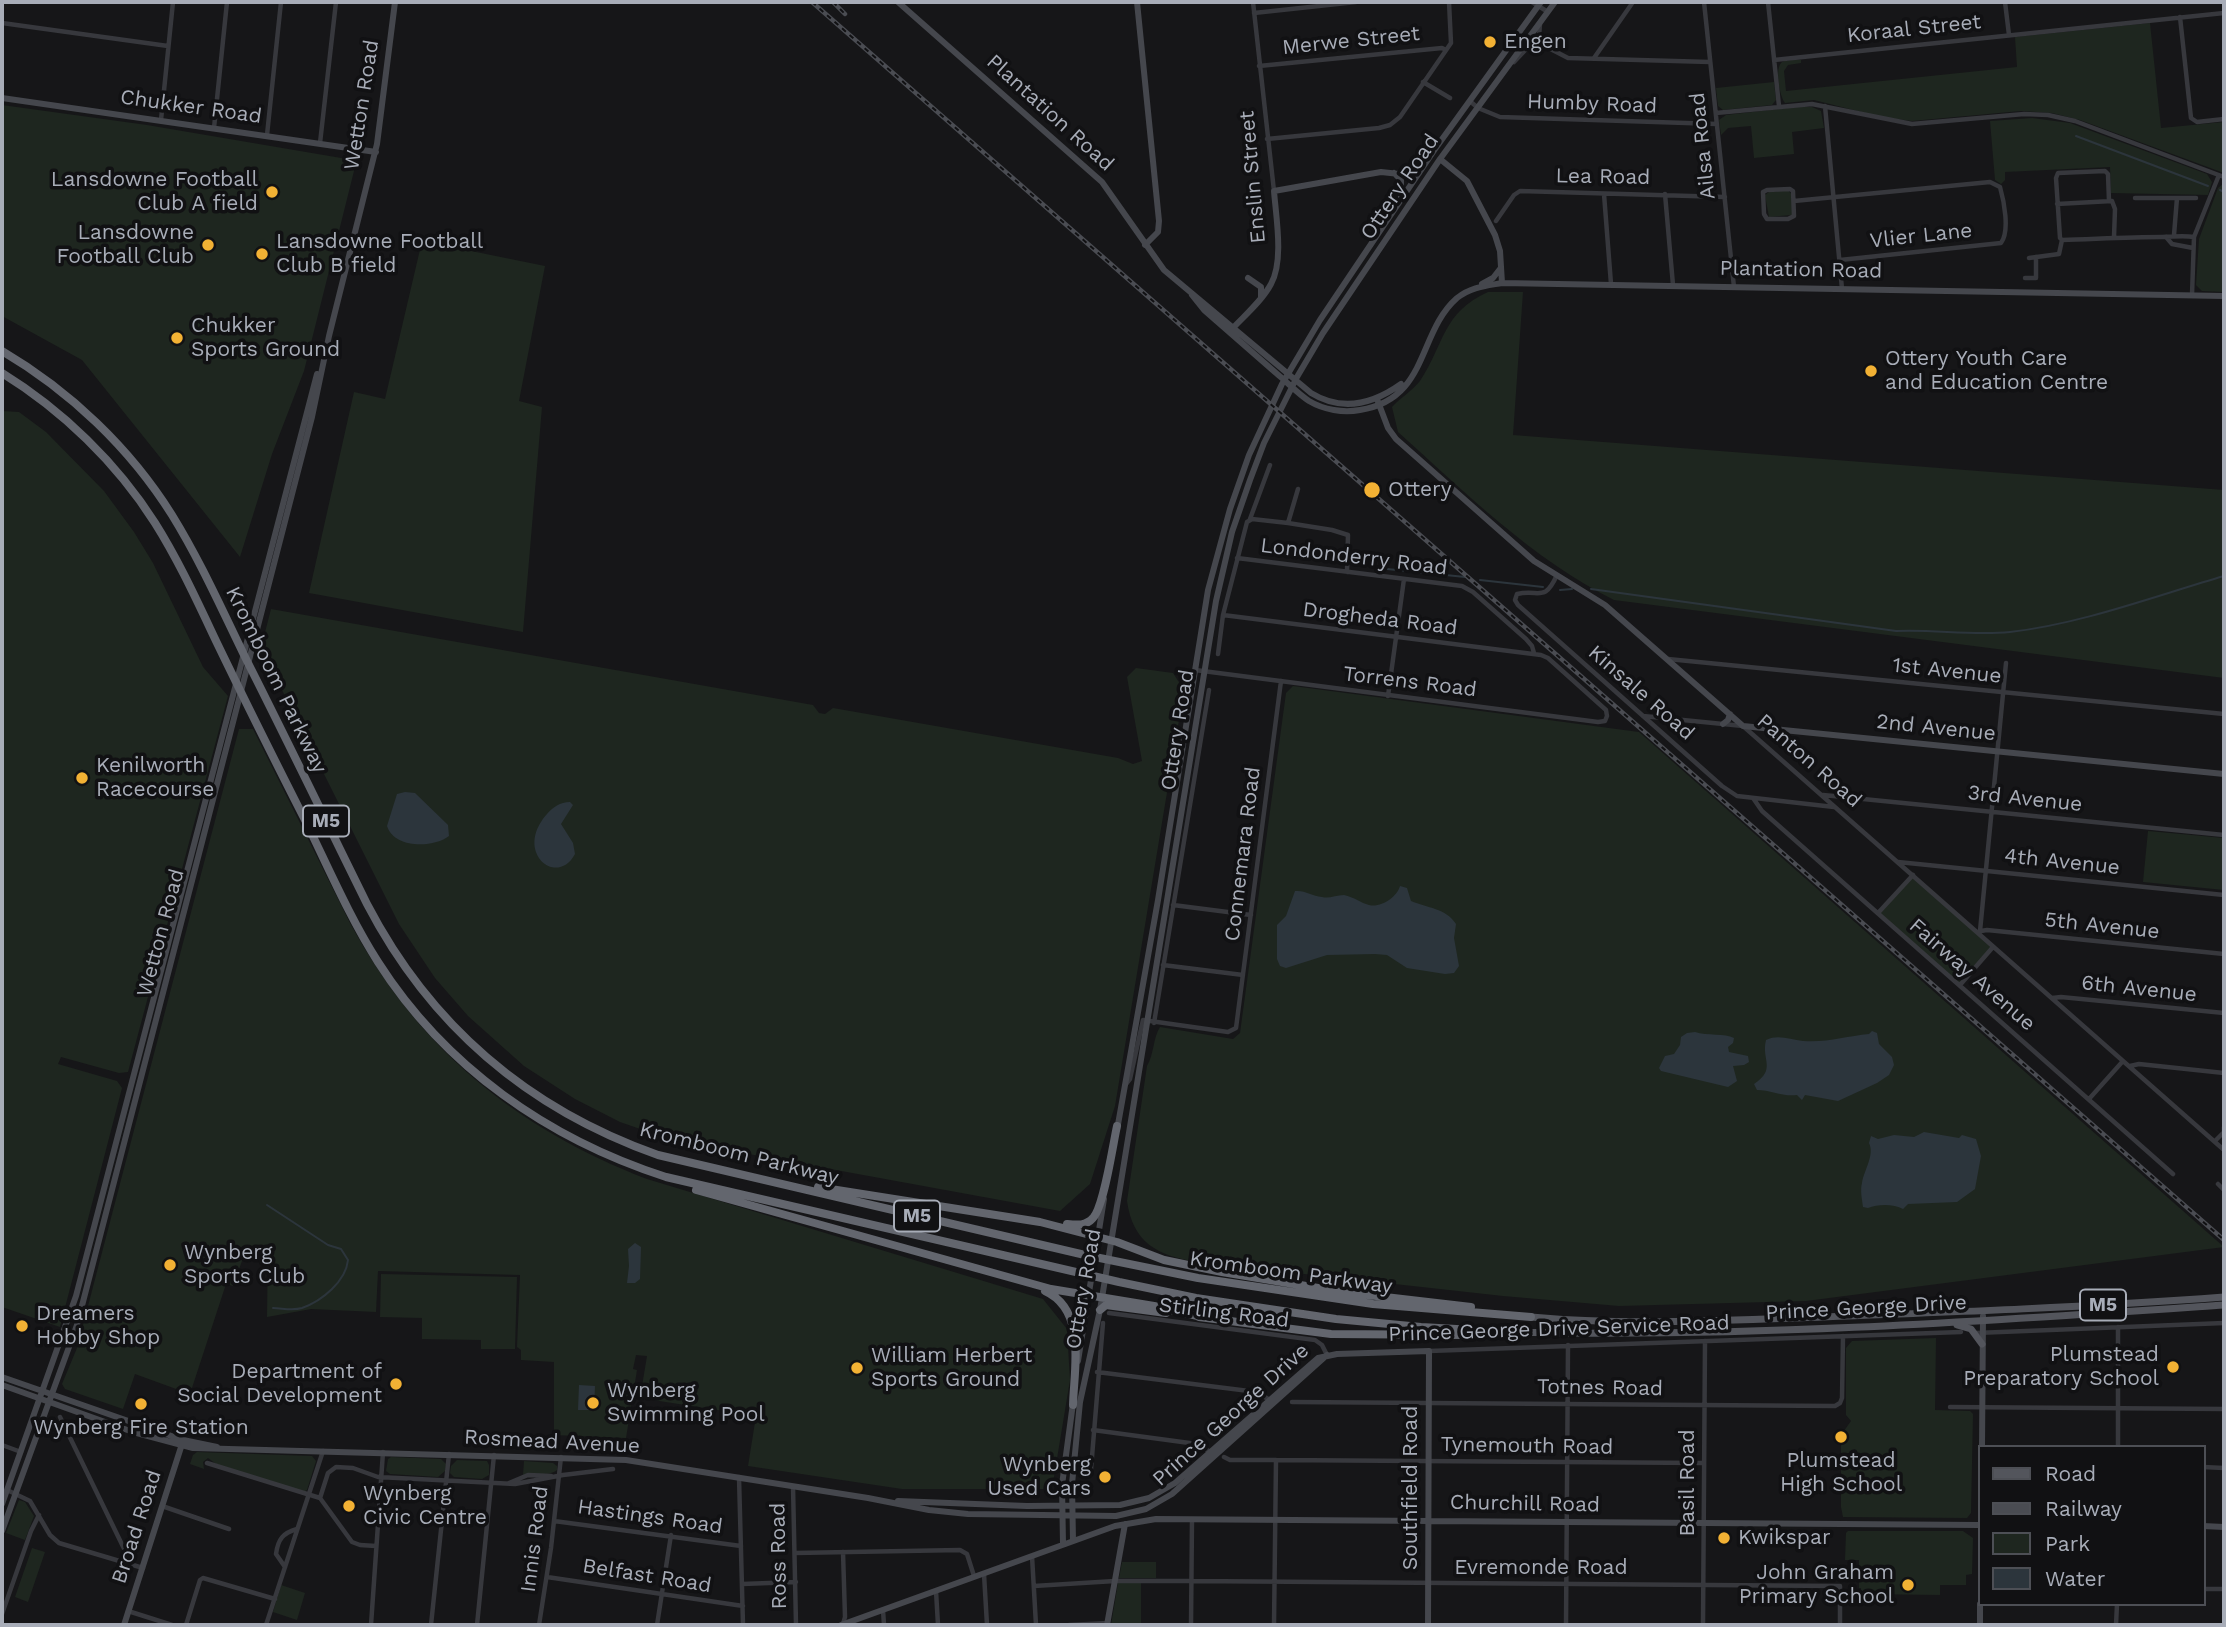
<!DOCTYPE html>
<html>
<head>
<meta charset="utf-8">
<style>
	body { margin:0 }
	#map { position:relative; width:2226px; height:1627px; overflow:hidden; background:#161618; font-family:"Work Sans",sans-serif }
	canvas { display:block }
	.frame { position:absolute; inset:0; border:4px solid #a8adb8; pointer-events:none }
	.legend { position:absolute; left:1978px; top:1445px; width:228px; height:161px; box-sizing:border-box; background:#111113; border:2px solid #4d4f55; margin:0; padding:9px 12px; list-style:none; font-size:21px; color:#a8adb8 }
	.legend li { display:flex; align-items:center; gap:14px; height:35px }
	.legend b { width:35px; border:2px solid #4d4f55 }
</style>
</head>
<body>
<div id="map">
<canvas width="2226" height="1627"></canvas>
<div class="frame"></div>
<ul class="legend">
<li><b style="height:9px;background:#53555c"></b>Road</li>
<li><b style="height:9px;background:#4a4c52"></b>Railway</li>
<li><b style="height:19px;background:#1e261f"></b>Park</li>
<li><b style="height:19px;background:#2c353c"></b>Water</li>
</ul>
</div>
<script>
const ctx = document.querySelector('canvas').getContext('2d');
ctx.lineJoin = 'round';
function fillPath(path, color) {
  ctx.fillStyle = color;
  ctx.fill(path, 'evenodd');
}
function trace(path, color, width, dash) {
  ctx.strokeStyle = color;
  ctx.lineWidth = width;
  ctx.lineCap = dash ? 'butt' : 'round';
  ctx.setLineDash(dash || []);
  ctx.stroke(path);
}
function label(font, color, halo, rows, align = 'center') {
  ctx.font = font + ' "Work Sans",sans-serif';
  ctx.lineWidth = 7;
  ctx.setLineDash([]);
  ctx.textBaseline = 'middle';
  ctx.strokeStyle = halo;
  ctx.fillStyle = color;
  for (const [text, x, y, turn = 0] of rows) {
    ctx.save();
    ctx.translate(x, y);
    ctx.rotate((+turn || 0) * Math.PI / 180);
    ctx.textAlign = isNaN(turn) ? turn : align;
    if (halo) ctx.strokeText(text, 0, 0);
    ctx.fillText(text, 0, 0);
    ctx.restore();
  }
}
fillPath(new Path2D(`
	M2150,23L2161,128L2224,122V173L2080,120L2052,113L2021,111L1912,121L1881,117L1814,100L1785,103C1780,97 1774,68 1782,62C1787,60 1796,60 1801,60V63L1788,65L1784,71L1786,91L2017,67L2015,37Z
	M1774,82L1776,100L1772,105L1723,110L1718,106L1716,88Z
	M2,105L147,125L353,160L355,167L304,371L272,454L240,557L82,360L2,316Z
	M1796,107H1812L1821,111L1824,128L1792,132L1794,154L1754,158L1751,126L1728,128L1721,135L1719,120L1726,115Z
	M2032,118L2070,123L2207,174L2212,182L2208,195L2111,193L2110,167L2005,172V180L2001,184L1995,180L1990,121Z
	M2224,183L2223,292L2202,291L2196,285L2199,239L2218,188Z
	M1788,190L1792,195V215L1769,217L1765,195L1769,192Z
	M422,241L545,266L519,401L542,407L523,632L309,593L354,392L385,399Z
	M1488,292H1523L1513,435L2224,490V678L1614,600C1532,559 1466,493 1398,432L1392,407C1400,398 1412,391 1420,381C1445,343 1442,313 1488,292Z
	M2,411L19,412L46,432L104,491L134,532L153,563L203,667L228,696L128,1072L119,1073L61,1057L58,1064L117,1081L122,1088L60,1327L2,1307Z
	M271,609L813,705L819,713L825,714L833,708L1118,758L1133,764L1142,761L1127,677L1136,668L1173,673L1184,690L1115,1106L1090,1184L1060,1211L672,1140L620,1122L575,1099L524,1066L468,1016L435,978L399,924L261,648Z
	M1293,686L1639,732L2224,1247L1806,1301L1619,1306L1503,1296L1196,1262C1157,1255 1133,1243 1127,1201L1147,1066C1154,1054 1153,1038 1160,1027L1233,1039L1240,1033L1286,693Z
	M239,729H253L350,923C418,1048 515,1128 647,1179L1043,1299L1067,1329L1070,1380L1052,1489H902L748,1466L756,1416L640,1398L647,1356L636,1355L633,1369L637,1370L626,1438L554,1435V1362L521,1360V1350L517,1347L520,1275L378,1271L376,1312L311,1309L267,1317L268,1247H247L233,1286L226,1284L190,1394L135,1374L123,1409L65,1389L62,1384L77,1348Z
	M2148,831L2224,838V890L2143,882Z
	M1913,875L1993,947L1960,985L1878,913Z
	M381,1274L517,1277L515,1349H481V1340L422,1339V1318L380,1317Z
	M1936,1338L1935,1410L1970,1411L1973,1414L1971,1513L1967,1518L1843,1517L1841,1507V1435L1851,1421L1846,1415V1348L1852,1341Z
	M197,1452L312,1456L316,1461L307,1490L304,1492L216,1464L208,1458L203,1462L204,1469L190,1464L193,1455Z
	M391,1457L441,1459L446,1464L445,1471L438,1477L390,1474L386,1471L388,1459Z
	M457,1460L487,1461L489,1465V1475L482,1479L454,1477L450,1473L451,1466Z
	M524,1461L553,1463L557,1466V1470C549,1477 534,1472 523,1475Z
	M19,1500L25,1502L34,1516L25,1540L6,1533Z
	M1848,1531H1963L1973,1538L1972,1574L1966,1575V1585H1940V1595L1861,1594V1588H1859V1560H1845L1846,1533Z
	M32,1548L45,1552L28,1602L15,1597Z
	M1122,1562H1156V1578H1119Z
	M1118,1583H1141V1625H1111Z
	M281,1585L305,1593L297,1620L273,1612Z`), '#1e261f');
fillPath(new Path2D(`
	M405,792L415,793L448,825L449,836C434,848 394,849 387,826L397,794Z
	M570,802L573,805L561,824L573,843L575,854C557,888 513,852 547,814C553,807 560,802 570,802Z
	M1400,886L1407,888L1411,901C1427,908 1446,908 1456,924L1454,938L1459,966L1454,973L1445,974L1407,968L1387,955L1375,954L1327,955L1286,968L1280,966L1277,959V925L1286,916L1295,891C1305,890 1312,896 1322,897C1329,899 1336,895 1344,895C1354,897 1361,903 1369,905C1381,908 1397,897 1400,886Z
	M1872,1031L1877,1033L1879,1044L1892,1057L1894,1065L1889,1075L1877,1083L1838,1101L1805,1095L1802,1100L1797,1095C1783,1097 1771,1090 1757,1090L1754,1084C1777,1069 1761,1060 1766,1040C1779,1034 1790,1040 1803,1041C1826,1043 1847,1036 1869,1034Z
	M1695,1032C1707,1036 1725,1033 1734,1038L1733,1043L1728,1047L1729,1052L1748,1056L1749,1062L1744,1065L1733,1066L1737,1081L1728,1087L1661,1071L1659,1068L1665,1056L1674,1054L1680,1045L1681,1037L1687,1033Z
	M1924,1132L1959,1138L1962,1135L1976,1139L1981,1156L1975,1189L1957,1202L1908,1204L1903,1209C1894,1204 1878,1204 1868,1208L1863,1207C1862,1199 1860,1190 1862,1183C1864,1170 1875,1155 1869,1143L1871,1136L1878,1139L1894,1135L1914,1137Z
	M635,1243L641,1247L640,1279L635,1283H627L629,1266L628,1249Z
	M579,1385L595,1386L594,1410H578Z`), '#2c353c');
trace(new Path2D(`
	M2076,136L2208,186
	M2220,190L2224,192
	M1387,569L1465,577
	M1480,580L1543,587
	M1591,589L1896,631C1934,629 1972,636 2010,632C2081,624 2155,596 2224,576
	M1560,590L1572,589
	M267,1205L328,1245L341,1249L348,1260C346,1281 322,1301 302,1308C292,1311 282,1308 273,1308`), '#2c353c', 2);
trace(new Path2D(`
	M1253,2L1274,191
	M1532,2L1548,12
	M1704,2L1734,287
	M1768,2L1779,106
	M2005,2L2009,35
	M1254,13L1356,2
	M2180,17L2191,118L2197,122L2224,119
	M2,23L168,46
	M1540,24L1539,36L1546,45
	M1594,58L1633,2
	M1774,60L2224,13
	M1514,62L1532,43L1537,42L1568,58L1710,62
	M1259,66L1442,48L1446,50
	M1423,82L1450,98
	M1471,102L1478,108L1500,117L1717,124
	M1825,106L1842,289
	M1716,113L1812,104L1912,124L2024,114L2048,115L2075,121L2224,177
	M161,120L173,2
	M214,128L227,2
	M267,135L281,2
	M1267,139L1379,128L1390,125L1400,117L1451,43L1449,2
	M320,143L336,2
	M1790,189L1793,191L1794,216L1788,219H1767L1764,214L1763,192L1767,190Z
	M1604,194L1611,284
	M1665,194L1673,285
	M2135,198H2196
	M1794,201L1990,182L2000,187C2004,201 2010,231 2001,243L1840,260
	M2109,201L2108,174L2105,171L2058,173L2056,178L2060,238L2062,240C2096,239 2128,237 2162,237C2173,237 2182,235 2194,237
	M2057,204L2112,201L2115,209L2114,237
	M1496,221L1514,195L1520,191L1725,197
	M2174,235L2177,198
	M2166,237L2172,244L2193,248
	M2029,258L2059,254L2062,240
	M2025,278H2036V257
	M2192,295L2194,237L2219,175
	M1250,519L1270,465
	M1288,523L1332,530L1348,535L1347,572
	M1237,558L1462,586L1473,592L1526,639L1532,646L1534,653
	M1557,575C1544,603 1540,589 1517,594L1515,600L1518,605L1722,786L1737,796L1834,807
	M1218,654L1223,615L1247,522L1252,519L1288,523L1298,489
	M1668,659L2224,714
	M1195,670L1598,722L1605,721L1607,716L1606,710L1548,658L1541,655L1223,615
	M1388,696L1404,579
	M1643,716L1743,726L2224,1150
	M1823,795L2224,835
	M1753,798L1762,811L2173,1174
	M1898,862L2224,895
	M1173,905L1251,915
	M1878,913L1913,875
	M1980,931L2006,663
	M1981,931L1987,930L2224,954
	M1163,965L1243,975
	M1960,985L1993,947
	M2052,998L2061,997L2224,1013
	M1154,1023L1209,690
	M2130,1066L2139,1064L2224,1073
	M1126,1084L1130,1079L1143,1020L1228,1032L1236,1028L1281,681
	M2089,1099L2123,1061
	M2215,1141L2224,1132V1127
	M2218,1184L2224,1190
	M1109,1313L1315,1340L1322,1345L1327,1355
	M1976,1333L2224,1323
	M1429,1351L1961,1332
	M1097,1372L1257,1392L1268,1399
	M1292,1402L1835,1406L1840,1403L1842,1398L1843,1336
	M1950,1407L2224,1409
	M60,1417L131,1563
	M1093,1430L1197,1444L1210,1452
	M2,1445L21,1452
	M2118,1447V1327
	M1224,1457L1230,1460H1276L1704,1463
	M207,1463L320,1498L352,1542L360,1545L376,1546
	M2203,1467L2224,1468
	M1091,1469L1103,1323
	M739,1477L743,1625
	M509,1483L528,1475L551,1476
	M793,1486L796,1625
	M7,1490L30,1501L50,1535L59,1543L143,1568
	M320,1498L328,1473L336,1467L353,1468L378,1477L515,1484L563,1475L613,1469
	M162,1506L229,1529
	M554,1521L741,1546
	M795,1553L960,1550L967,1554L974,1576
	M1032,1556L1036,1625
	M285,1567L276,1554C278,1539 283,1533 297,1529
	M984,1574L987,1625
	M547,1577L743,1606
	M742,1584L796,1582
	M1034,1586L1115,1581H1191L1840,1586V1625
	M2203,1589H2224
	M936,1591L938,1625
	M883,1610L884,1625
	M128,1611L172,1625
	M2,1614L31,1531L39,1515
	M843,1624L845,1617L843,1552
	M186,1625L200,1580L203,1578L275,1599
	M266,1625L323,1451
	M371,1625L383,1452
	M431,1625L449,1454
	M477,1625L494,1455
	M539,1625L551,1548L561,1457
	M657,1625L671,1535
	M1069,1625L1108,1623
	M1191,1625L1192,1519
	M1274,1625L1276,1460
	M1566,1625L1568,1345
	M1703,1625L1705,1341
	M2116,1625L2117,1604`), '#37383d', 4.5);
trace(new Path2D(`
	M898,2L1102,182L1164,270L1311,393C1342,412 1373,404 1401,384
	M1137,2L1159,221L1158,232L1145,245
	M2,98L376,152
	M1440,159L1467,181L1495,235L1500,251L1502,283
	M1394,173L1401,180V197
	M1248,278L1261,287V297
	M1482,284L1493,278L1500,269
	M1192,295L1204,310C1228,331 1252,352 1276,373C1287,382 1297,393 1309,401C1324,410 1343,413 1360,410C1429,399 1417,333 1457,298C1471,287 1485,286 1502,283L2224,296
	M1231,330C1244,316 1262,301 1271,284C1284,261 1276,217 1274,191L1381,172L1409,175L1419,173
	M1377,399L1388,428L1396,439L1534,561L1605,605L1743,726L2224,774
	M1723,724L1728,720L1730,714
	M1117,1130L1158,900L1208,590L1230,509L1249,455L1282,384L1320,320L1435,149L1541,2
	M1078,1361L1104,1199
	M2,1377L183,1440L217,1447
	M2,1385L133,1432L193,1448L626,1460L868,1498L929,1510L968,1514L1116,1516L1146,1509L1172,1494L1327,1355
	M1982,1447L1983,1316
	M898,1501L1027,1506L1120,1505L1149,1498L1175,1483L1318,1358L1337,1354L1429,1351L1428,1625
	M2,1504L76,1296L317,374
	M2203,1526L2224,1527
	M2,1531L77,1325L312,417L329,336L377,144L395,2
	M1073,1541L1072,1484L1080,1402L1100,1310L1216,601L1232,532L1250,480L1264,443L1297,377L1323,333L1440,159L1555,2
	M1063,1544L1062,1485L1073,1403
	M124,1625L182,1444
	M841,1625L1115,1526L1156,1519L1979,1525
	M1107,1625L1125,1524
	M1980,1625V1604`), '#45474d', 6);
trace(new Path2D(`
	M1531,1317C1628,1326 1724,1320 1822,1317C1956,1312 2090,1307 2224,1297
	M1957,1325L1971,1329L1982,1344
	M1510,1332C1748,1338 1987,1321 2224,1305`), '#53555c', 7);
trace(new Path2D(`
	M2,351C70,391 130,448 172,515C201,562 223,612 247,661C288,742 327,823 367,904C431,1027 528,1109 658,1155L1085,1255L1198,1278L1373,1304L1531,1317
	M2,373C62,410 117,463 155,523C179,561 198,603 217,643C246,703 276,763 306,822C329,869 350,918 378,962C445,1067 548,1139 666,1177L1119,1282L1196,1298L1336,1319L1421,1327L1510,1332
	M818,1187L1040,1222L1117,1242L1164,1260L1222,1272L1342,1292L1471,1307
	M696,1190L1051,1289L1154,1306L1202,1317
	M1067,1224C1077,1225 1086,1226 1093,1218C1104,1207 1113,1144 1117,1126
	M1045,1291C1087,1310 1074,1368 1073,1405
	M1100,1310L1106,1305L1166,1313
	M1199,1317L1331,1334L1465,1335`), '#63666e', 8);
const rail = new Path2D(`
	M812,2L2224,1240
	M833,2L845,14`);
trace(rail, '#4a4c52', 4.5);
trace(rail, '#111113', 2, [5]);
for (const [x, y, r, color] of [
	[1490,42,7,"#f2b134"],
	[272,192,7,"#f2b134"],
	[208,245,7,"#f2b134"],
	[262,254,7,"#f2b134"],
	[177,338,7,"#f2b134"],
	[1871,371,7,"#f2b134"],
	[1372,490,9,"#f2b134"],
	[82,778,7,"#f2b134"],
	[170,1265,7,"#f2b134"],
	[22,1326,7,"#f2b134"],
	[2173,1367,7,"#f2b134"],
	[857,1368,7,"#f2b134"],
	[396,1384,7,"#f2b134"],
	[593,1403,7,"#f2b134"],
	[141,1404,7,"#f2b134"],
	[1841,1437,7,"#f2b134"],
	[1105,1477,7,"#f2b134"],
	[349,1506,7,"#f2b134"],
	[1724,1538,7,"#f2b134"],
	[1908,1585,7,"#f2b134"]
]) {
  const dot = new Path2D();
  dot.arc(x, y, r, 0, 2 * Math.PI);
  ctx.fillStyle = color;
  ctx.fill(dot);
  trace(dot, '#111113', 2.5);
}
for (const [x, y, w] of [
	[326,821,46],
	[917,1216,46],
	[2103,1305,46]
]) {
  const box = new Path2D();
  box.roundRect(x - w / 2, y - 15.5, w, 31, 5);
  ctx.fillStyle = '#111113';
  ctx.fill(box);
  trace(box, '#a8adb8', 2);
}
label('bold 19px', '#a8adb8', null, [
	["M5",326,821],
	["M5",917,1216],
	["M5",2103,1305]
]);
label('21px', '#a8adb8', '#111113', [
	["Koraal Street",1914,29,-6],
	["Merwe Street",1351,41,-6],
	["Humby Road",1592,104,2],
	["Wetton Road",362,105,-81],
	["Chukker Road",191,107,8],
	["Plantation Road",1050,113,42],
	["Ailsa Road",1703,146,-96],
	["Enslin Street",1253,177,-95],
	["Lea Road",1603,177,1],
	["Ottery Road",1400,187,-56],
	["Vlier Lane",1921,236,-6],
	["Plantation Road",1801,270,1],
	["Londonderry Road",1354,557,7],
	["Drogheda Road",1380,619,7],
	["1st Avenue",1947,671,6],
	["Kromboom Parkway",276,680,64],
	["Torrens Road",1410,682,7],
	["Kinsale Road",1641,693,41],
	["2nd Avenue",1936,728,6],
	["Ottery Road",1178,730,-81],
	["Panton Road",1809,761,41],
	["3rd Avenue",2025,799,6],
	["Connemara Road",1243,854,-83],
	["4th Avenue",2062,862,6],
	["5th Avenue",2102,926,6],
	["Wetton Road",161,933,-75],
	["Fairway Avenue",1972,975,41],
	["6th Avenue",2139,989,6],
	["Kromboom Parkway",739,1154,14],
	["Kromboom Parkway",1291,1273,8],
	["Ottery Road",1084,1289,-80],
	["Prince George Drive",1866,1308,-3],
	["Stirling Road",1224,1313,7],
	["Prince George Drive Service Road",1559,1329,-2],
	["Totnes Road",1600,1388,1],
	["Prince George Drive",1231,1415,-42],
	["Rosmead Avenue",552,1442,3],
	["Tynemouth Road",1527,1446,1],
	["Basil Road",1688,1483,-90],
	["Southfield Road",1411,1488,-90],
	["Churchill Road",1525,1504,1],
	["Hastings Road",650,1517,8],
	["Broad Road",137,1527,-72],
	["Innis Road",535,1539,-83],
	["Ross Road",779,1556,-91],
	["Evremonde Road",1541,1568],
	["Belfast Road",647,1576,9]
]);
label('21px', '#a8adb8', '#111113', [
	["Engen",1504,42],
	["Lansdowne Football",258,180,"right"],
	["Club A field",258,204,"right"],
	["Lansdowne",194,233,"right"],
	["Football Club",194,257,"right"],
	["Lansdowne Football",276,242],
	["Club B field",276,266],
	["Chukker",191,326],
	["Sports Ground",191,350],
	["Ottery Youth Care",1885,359],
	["and Education Centre",1885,383],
	["Ottery",1388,490],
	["Kenilworth",96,766],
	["Racecourse",96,790],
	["Wynberg",184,1253],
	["Sports Club",184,1277],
	["Dreamers",36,1314],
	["Hobby Shop",36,1338],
	["Plumstead",2159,1355,"right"],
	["Preparatory School",2159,1379,"right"],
	["William Herbert",871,1356],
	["Sports Ground",871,1380],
	["Department of",382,1372,"right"],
	["Social Development",382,1396,"right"],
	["Wynberg",607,1391],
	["Swimming Pool",607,1415],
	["Wynberg Fire Station",141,1428,"center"],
	["Plumstead",1841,1461,"center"],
	["High School",1841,1485,"center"],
	["Wynberg",1091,1465,"right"],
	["Used Cars",1091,1489,"right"],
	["Wynberg",363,1494],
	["Civic Centre",363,1518],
	["Kwikspar",1738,1538],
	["John Graham",1894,1573,"right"],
	["Primary School",1894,1597,"right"]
], 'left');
</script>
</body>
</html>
